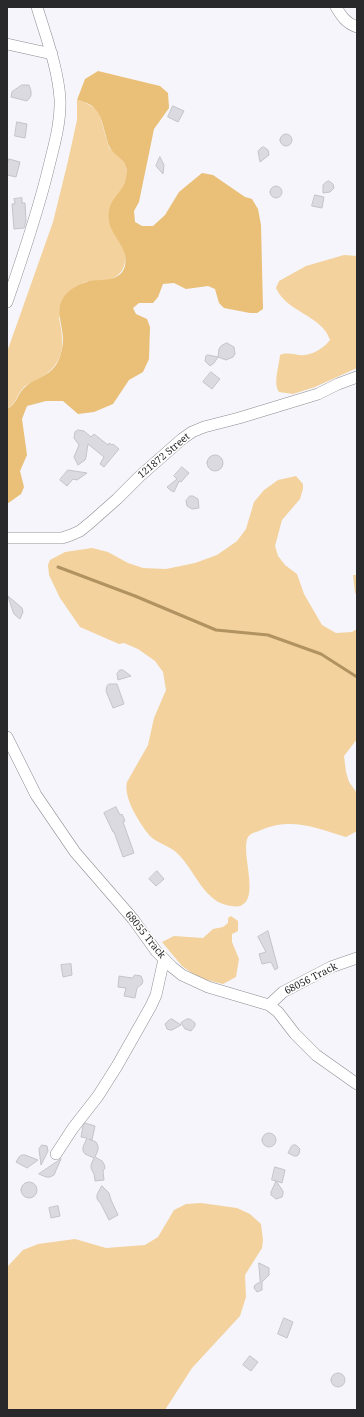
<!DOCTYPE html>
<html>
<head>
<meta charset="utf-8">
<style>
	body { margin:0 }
	#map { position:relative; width:364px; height:1417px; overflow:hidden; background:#f5f5fb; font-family:"Noto Serif",serif }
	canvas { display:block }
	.frame { position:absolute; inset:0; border:8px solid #29292b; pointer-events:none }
</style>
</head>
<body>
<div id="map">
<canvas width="364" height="1417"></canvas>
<div class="frame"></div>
</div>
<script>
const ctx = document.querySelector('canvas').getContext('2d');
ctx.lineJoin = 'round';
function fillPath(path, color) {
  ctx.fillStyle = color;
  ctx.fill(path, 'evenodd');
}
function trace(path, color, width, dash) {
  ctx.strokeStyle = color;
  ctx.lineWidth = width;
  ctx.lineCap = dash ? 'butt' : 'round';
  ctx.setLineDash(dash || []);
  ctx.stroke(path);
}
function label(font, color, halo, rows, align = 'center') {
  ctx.font = font + ' "Noto Serif",serif';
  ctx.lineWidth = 3;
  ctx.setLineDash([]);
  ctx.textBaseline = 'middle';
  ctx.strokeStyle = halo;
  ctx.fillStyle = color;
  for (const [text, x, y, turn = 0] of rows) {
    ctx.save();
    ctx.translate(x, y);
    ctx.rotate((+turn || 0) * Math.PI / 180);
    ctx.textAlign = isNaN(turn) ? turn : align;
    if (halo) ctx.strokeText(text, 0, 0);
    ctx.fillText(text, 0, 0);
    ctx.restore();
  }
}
fillPath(new Path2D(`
	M77,100L83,101L96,109L100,116L109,148L121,158L126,165L127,177L110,224C114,232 120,240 123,248C129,264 122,277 106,281C98,282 88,279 81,284C76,289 64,310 59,318C64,342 66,361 43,376C37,380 29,383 24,387C17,394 16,404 7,409V352L53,222L68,161L77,120Z
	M344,255L357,256V368L315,387L293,394L279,392C273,383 279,366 280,355C288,351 297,356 305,355C314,354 325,347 330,340C322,315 286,312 276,288L279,281L306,266Z
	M296,476L303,484V489L300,499L282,520L275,546L278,556L285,565L297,574L304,594L322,625L336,633L352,632L357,629V739L344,756L346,772L349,782L357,793V831L346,837C316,828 292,817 261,830C257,832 250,833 248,837C240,853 261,899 240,906C237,907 234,906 231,906C204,903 195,870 178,854C171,846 158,844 150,836C140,824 123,798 127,782L148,745L154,718L166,690L163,672L155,661L138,649L124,643L119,644L80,627L60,598L49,575L48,565L50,560L65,552L92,548L108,552L128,563L143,568L166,569L195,563L217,555L237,541L246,529L254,502L264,490L278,480Z
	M353,575H357V595L355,593Z
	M231,916L238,921V931L232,934V942L239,959L236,977L223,984L199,978L182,966L162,942L174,936L203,938L213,929L223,927L228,923V918Z
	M201,1203L237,1208L250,1214L261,1224L263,1240L262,1248L245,1275L246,1297L240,1316L192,1368L165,1410H7V1272L8,1266L23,1250L38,1244L75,1239L106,1248L145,1245L158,1237L174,1210L186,1204Z`), '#f3d29d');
fillPath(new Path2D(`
	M98,71L160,86L168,93L169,108L154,129L139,202L134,211L135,222L142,226H153L165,215L179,192L202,173L213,175L245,197L252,199L258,209L261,225L263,309L257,313H250L224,308L219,303L215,289L208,286L186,289L174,283L163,284L158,297L153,303H139L133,308L136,314L147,319L150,327L149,359L143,372L129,380L113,404L94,412L78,414L63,401H46L27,406L22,419L27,455L20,471L24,487L21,494L7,504V409C16,405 17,395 24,388C32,379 48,377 56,365C60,359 63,348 63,339C63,324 53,307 67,293C72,288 82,283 89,281C101,279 120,283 125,266C129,247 111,236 109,221C106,198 123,195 126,178C130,159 117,159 110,148C108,145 107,140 106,136C101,117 99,104 77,100L85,79Z`), '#eabf77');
trace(new Path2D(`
	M58,567L135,596L216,630L268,635L321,654L357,677`), '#b19261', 3);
const building = new Path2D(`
	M22,85H29L31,91V96L27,101L11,97L12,92Z
	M173,106L184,111L178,122L168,117Z
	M17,122L27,124L25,138L15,136Z
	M280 140a6 6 0 1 1 12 0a6 6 0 1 1-12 0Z
	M264,147L268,150L269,155L260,162L258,151L261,148Z
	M160,157L164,165L163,174L156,166Z
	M9,159L20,162L16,177L7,175V167Z
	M329,181L333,184L334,188L330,192L323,193V185L326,182Z
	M270 192a6 6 0 1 1 12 0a6 6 0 1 1-12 0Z
	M315,195L324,197L322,208L312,206Z
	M22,198V203H25L26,221L24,228L14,229L12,204H15L14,199Z
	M227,343L234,347L235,354L233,357L226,360L218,357L219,349L221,346Z
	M208,355L218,357L214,363L210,366L205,361L206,356Z
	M211,372L220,379L212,389L203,382Z
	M78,430L84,431L91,437L94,434L108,445L109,443L112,445L113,444L119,449L104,467L100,464L104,457L88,444L86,457L85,460L78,465L74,457L79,445L74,438L75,432Z
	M207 463a8 8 0 1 1 16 0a8 8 0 1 1-16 0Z
	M182,467L189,473L181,482L179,481L174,492L170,490L167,487L177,479L174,476Z
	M68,470L87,473L77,480L73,479L67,486L60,480Z
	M190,496H193L198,499L199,508L192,509L187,506L186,501Z
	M8,596L22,608L23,612L20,619L14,614Z
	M120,670H123L131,676L118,680L117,674Z
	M109,684H117L124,704L113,708L106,691L107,686Z
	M116,807L120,815L122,814L125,821L123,822L134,853L123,857L114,832H113L104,813Z
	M157,871L164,879L156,886L149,879Z
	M268,931L278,968L275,970L271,962L262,964L259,954L266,952L258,937Z
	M71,964L72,975L63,977L61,965Z
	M135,975L141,976L143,981L142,984L137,988L135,998L124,996L126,988L118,987L119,976L132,978Z
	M172,1019L181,1025L172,1030H170L167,1029L165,1024L169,1020Z
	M187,1019H190L195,1023V1026L191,1031L185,1029L181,1023Z
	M85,1123L95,1126L92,1140L89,1139L96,1142L98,1146V1150L95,1157L102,1161L104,1164L105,1168L103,1171L104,1180L95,1181L94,1174L91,1168V1165L94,1158L85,1154L83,1151V1147L87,1138L81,1137L83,1126Z
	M262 1140a7 7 0 1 1 14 0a7 7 0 1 1-14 0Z
	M42,1145L47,1146L48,1151L41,1165L39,1149Z
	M293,1145H296L300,1149L299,1154L297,1156H294L288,1153L291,1147Z
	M22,1155H25L38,1160L27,1168L16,1162L19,1157Z
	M61,1159L54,1175L50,1177H46L39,1174Z
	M275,1167L285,1170L282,1183L276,1181L283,1191V1194L282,1197L276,1199L271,1195V1192L276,1181L272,1180Z
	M21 1190a8 8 0 1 1 16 0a8 8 0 1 1-16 0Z
	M102,1186L109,1193L111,1200L118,1215L109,1220L101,1204L97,1199V1195Z
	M58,1206L60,1216L51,1218L49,1208Z
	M259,1263L269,1268V1275L262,1282V1290L257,1292L254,1288L255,1285L260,1282Z
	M284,1318L293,1322L287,1338L278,1334Z
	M250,1356L258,1362L251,1371L243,1365Z
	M331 1380a7 7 0 1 1 14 0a7 7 0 1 1-14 0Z`);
fillPath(building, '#dadae0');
trace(building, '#c3c4c9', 1);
const minor = new Path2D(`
	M336,7C342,17 346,23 357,27
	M7,44L52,54
	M7,302C23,256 39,209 50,162C55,142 61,120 60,99C58,68 46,37 37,7
	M7,538H62L71,535L80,531L91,522L117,499L140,476L182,439L192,432L204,427L239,418L318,394L338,384L357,377
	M7,737L36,795L75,852L133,919L156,951L172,967L182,975L208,987L269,1005L278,1012L295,1034L316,1055L357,1084
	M269,1005L283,992L331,967L357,958
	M56,1154L73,1128L98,1096L117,1066L151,1006L156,995L164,959`);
trace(minor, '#8c8c91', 12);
trace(minor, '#fff', 11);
label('10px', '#29292b', '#fff', [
	["121872 Street",164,456,-40],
	["68055 Track",145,935,51],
	["68056 Track",311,979,-27]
]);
</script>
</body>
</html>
